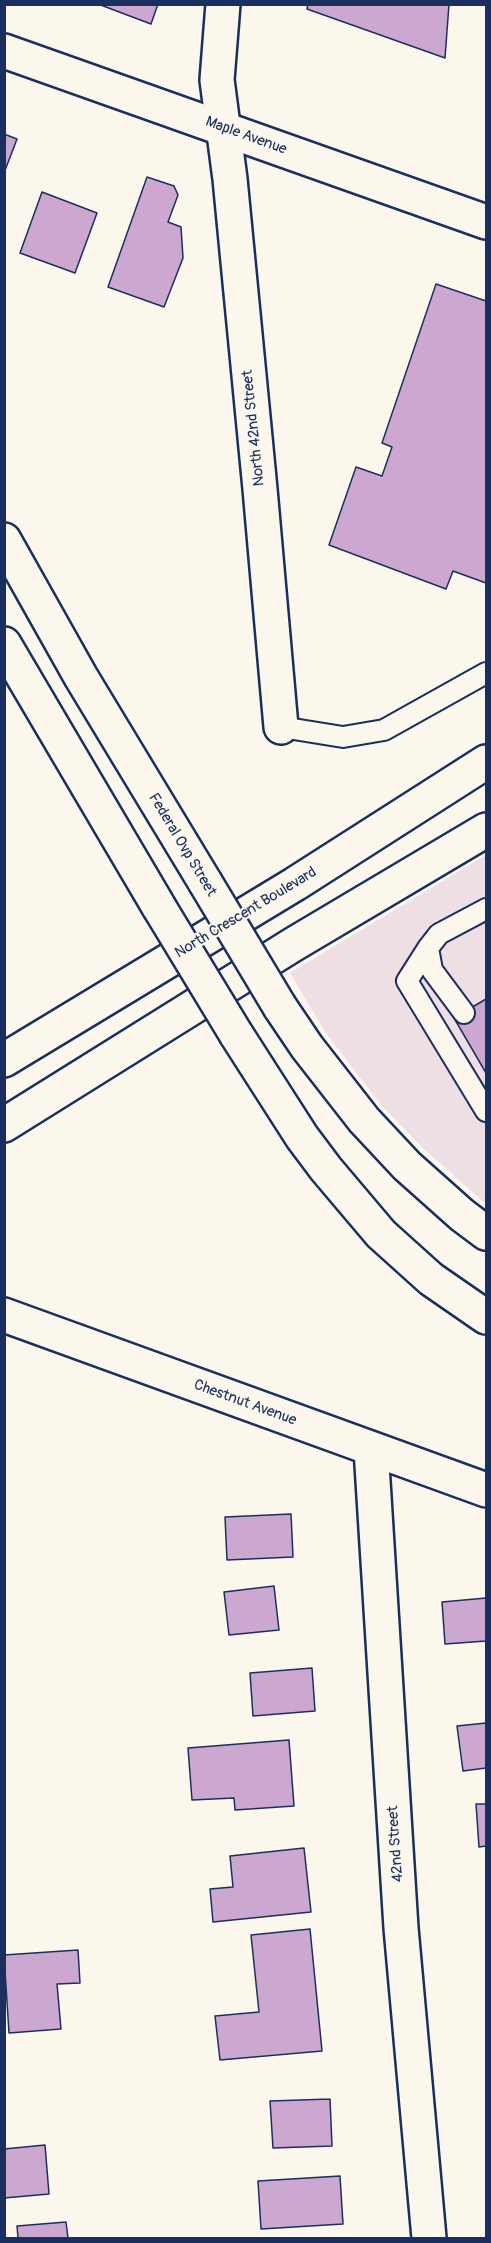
<!DOCTYPE html>
<html>
<head>
<meta charset="utf-8">
<style>
	body { margin:0 }
	#map { position:relative; width:491px; height:2243px; overflow:hidden; background:#fbf7ec; font-family:Pangolin,sans-serif }
	canvas { display:block }
	.frame { position:absolute; inset:0; border:6px solid #1b2f5e; pointer-events:none }
</style>
</head>
<body>
<div id="map">
<canvas width="491" height="2243"></canvas>
<div class="frame"></div>
</div>
<script>
const c = document.querySelector('canvas').getContext('2d');
c.lineJoin = 'round';
function fill(path, color) { c.fillStyle = color; c.fill(path, 'evenodd'); }
const poly = rows => new Path2D(rows.map(r => 'M' + r).join(''));
function strokePath(path, color, width, dash) { c.strokeStyle = color; c.lineWidth = width; c.lineCap = dash ? 'butt' : 'round'; c.setLineDash(dash || []); c.stroke(path); }
function label(font, color, halo, rows, align = 'center') {
  c.font = font + ' Pangolin,sans-serif'; c.lineWidth = 4.5; c.setLineDash([]); c.textBaseline = 'middle'; c.strokeStyle = halo; c.fillStyle = color; for (const [text, x, y, turn = 0] of rows) {
    c.save(); c.translate(x, y); c.rotate((+turn || 0) * Math.PI / 180); c.textAlign = isNaN(turn) ? turn : align; if (halo) c.strokeText(text, 0, 0); c.fillText(text, 0, 0); c.restore();
  }
}
fill(poly([
	[486,855,486,1204,424,1149,381,1105,326,1033,290,973]
]), '#eddfe4');
const building = poly([
	[98,4,158,4,151,24,98,4],
	[308,4,449,4,445,58,307,9,308,4],
	[4,134,17,139,4,173,4,134],
	[147,177,174,186,178,195,168,222,181,227,183,258,164,307,108,287,147,177],
	[42,192,97,213,75,273,20,253,42,192],
	[436,284,486,301,486,583,453,571,446,589,329,545,356,467,382,476,392,447,382,443,436,284],
	[486,999,486,1073,454,1018,486,999],
	[291,1514,293,1557,227,1560,225,1517,291,1514],
	[274,1586,279,1630,229,1635,224,1592,274,1586],
	[486,1598,486,1641,445,1644,442,1602,486,1598],
	[312,1668,315,1711,253,1716,250,1673,312,1668],
	[486,1723,486,1768,463,1771,457,1726,486,1723],
	[289,1740,294,1806,235,1810,234,1798,192,1800,188,1748,289,1740],
	[476,1804,486,1804,486,1846,479,1847,476,1804],
	[304,1848,311,1912,213,1922,210,1889,233,1887,230,1856,304,1848],
	[310,1929,322,2051,220,2060,215,2016,259,2012,251,1935,310,1929],
	[78,1950,80,1983,57,1984,61,2029,9,2033,4,1955,78,1950],
	[330,2099,332,2146,273,2148,270,2101,330,2099],
	[45,2145,49,2194,4,2198,4,2149,45,2145],
	[340,2176,343,2224,261,2229,258,2181,340,2176],
	[66,2222,68,2238,18,2238,17,2226,66,2222]
]);
fill(building, '#cca7d0');
strokePath(building, '#1b2f5e', 1.5);
const lane = poly([
	[281,727,343,737,384,730,486,673],
	[428,948,407,981,486,1111],
	[464,1013,432,970,428,948,439,934,486,909]
]);
const street = poly([
	[223,4,217,80,230,179,260,489,281,727],
	[4,1315,486,1490],
	[371,1449,401,1928,429,2238]
]);
const primary = poly([
	[4,51,486,222],
	[4,540,81,677,205,882],
	[4,644,159,907],
	[280,1007,307,1047,364,1120,407,1166,462,1215,486,1233],
	[236,1034,302,1137,326,1169,381,1234,431,1279,486,1317]
]);
const highway = poly([
	[4,1060,295,884,486,762],
	[4,1125,294,944,486,830]
]);
strokePath(lane, '#1b2f5e', 24);
strokePath(street, '#1b2f5e', 38);
strokePath(primary, '#1b2f5e', 38);
strokePath(highway, '#1b2f5e', 38);
strokePath(lane, '#fbf7ec', 20);
strokePath(street, '#fbf7ec', 33);
strokePath(primary, '#fbf7ec', 33);
strokePath(highway, '#fbf7ec', 33);
const primaryBridge = poly([
	[205,882,280,1007],
	[159,907,236,1034]
]);
strokePath(primaryBridge, '#1b2f5e', 38, []);
strokePath(primaryBridge, '#fbf7ec', 33);
label('15px', '#1b2f5e', '#fbf7ec', [
	["Maple Avenue",246,136,20],
	["North 42nd Street",254,428,-96],
	["Federal Ovp Street",182,845,59],
	["North Crescent Boulevard",246,913,-31],
	["Chestnut Avenue",245,1403,20],
	["42nd Street",396,1844,-94]
]);
</script>
</body>
</html>
